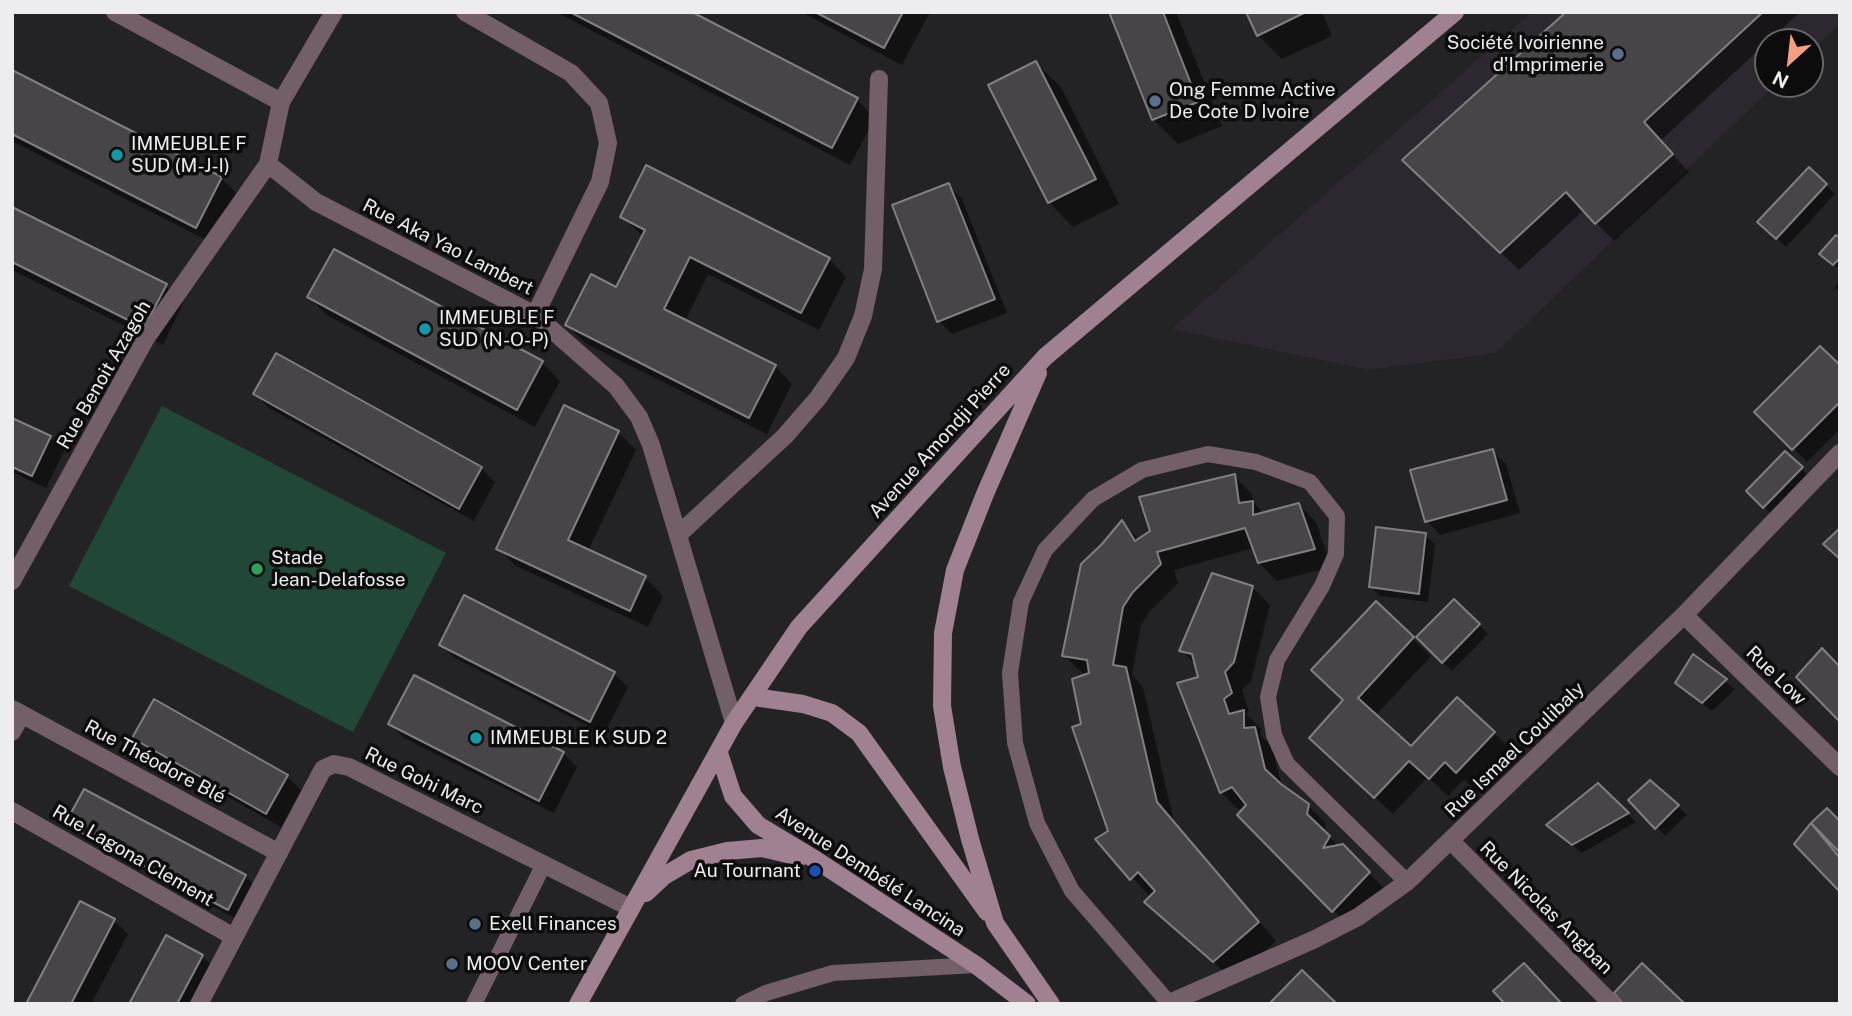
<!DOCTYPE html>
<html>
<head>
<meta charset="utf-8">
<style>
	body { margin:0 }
	#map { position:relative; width:1852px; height:1016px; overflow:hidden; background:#232224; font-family:"Public Sans",sans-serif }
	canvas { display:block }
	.frame { position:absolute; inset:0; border:14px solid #edecee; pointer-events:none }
	.north { position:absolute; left:1754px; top:28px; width:70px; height:70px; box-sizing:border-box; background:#0c0c0d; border:2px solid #666667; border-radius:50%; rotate:207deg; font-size:19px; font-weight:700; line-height:28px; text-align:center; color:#edecee }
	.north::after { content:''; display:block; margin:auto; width:24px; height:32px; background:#f3a082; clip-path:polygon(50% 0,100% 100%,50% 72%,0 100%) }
</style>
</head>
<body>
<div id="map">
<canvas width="1852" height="1016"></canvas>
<div class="frame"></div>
<div class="north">N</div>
</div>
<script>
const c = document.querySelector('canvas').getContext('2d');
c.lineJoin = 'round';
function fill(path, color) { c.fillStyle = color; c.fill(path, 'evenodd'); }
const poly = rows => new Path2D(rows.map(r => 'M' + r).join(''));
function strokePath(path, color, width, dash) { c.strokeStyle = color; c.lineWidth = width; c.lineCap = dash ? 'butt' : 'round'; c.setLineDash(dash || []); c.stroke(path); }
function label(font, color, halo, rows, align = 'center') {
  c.font = font + ' "Public Sans",sans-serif'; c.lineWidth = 7; c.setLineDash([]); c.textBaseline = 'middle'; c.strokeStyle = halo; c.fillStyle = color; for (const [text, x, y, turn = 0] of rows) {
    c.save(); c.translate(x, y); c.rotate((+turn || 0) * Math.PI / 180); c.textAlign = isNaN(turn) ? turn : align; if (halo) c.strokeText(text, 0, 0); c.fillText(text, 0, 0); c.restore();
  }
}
fill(poly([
	[1532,12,1840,12,1840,23,1810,52,1810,42,1768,42,1768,84,1776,84,1496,353,1369,370,1172,329]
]), '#2d282f');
fill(poly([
	[162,406,446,553,353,732,69,586]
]), '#214837');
fill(poly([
	[556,12,689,12,857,100,875,118,850,165],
	[801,12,930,12,902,65],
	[1111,12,1176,12,1222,126,1178,144,1153,119],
	[1248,12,1322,12,1332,36,1282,59,1258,35],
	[1569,12,1800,12,1660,141,1689,172,1614,241,1584,210,1519,270,1422,177],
	[1036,63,1061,87,1119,204,1073,227,1049,202],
	[12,72,221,178,239,196,214,244,12,141],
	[1809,169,1835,194,1786,247,1759,222],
	[948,185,962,199,1007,313,952,334,939,321],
	[12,209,165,286,183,303,163,345,12,270],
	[622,217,829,259,846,277,819,330,708,274,685,321,775,366,792,384,767,434,585,343,567,325,617,289,643,236],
	[1840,240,1840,266,1838,268,1822,254],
	[1840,279,1840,292,1835,288],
	[309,297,542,363,560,381,535,427,327,315],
	[276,355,481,468,495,482,474,521,269,408,255,394],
	[1840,368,1840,429,1807,462,1757,412],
	[12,420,50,438,64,451,46,488,12,472],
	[618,432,636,450,588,551,645,578,663,596,648,627,516,566,498,548],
	[1492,451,1506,464,1520,513,1440,535,1427,521],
	[1786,453,1811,478,1773,516,1749,491],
	[1234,476,1252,494,1254,503,1264,514,1298,504,1316,522,1331,567,1277,581,1259,563,1254,548,1174,570,1178,583,1151,610,1141,625,1132,675,1143,687,1174,822,1276,941,1232,979,1147,902,1151,898,1098,839,1110,831,1083,725,1089,675,1082,673,1064,655,1103,546,1122,523,1140,540],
	[1425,535,1435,544,1428,602,1380,596,1371,587],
	[1252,587,1270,605,1251,681,1242,690,1249,712,1246,714,1261,729,1261,736,1272,747,1282,787,1307,805,1326,823,1324,833,1361,864,1386,891,1351,928,1239,815,1246,807,1239,810,1221,792,1179,684,1200,678,1197,666,1182,651],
	[1454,601,1488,634,1452,671,1418,637],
	[1376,604,1431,656,1375,716,1411,749,1494,733,1512,751,1475,790,1464,779,1448,796,1428,777,1393,814,1329,755],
	[441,644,614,674,628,687,604,734,455,658],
	[1693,657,1735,689,1712,711,1677,683],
	[414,677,563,753,577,767,554,813,404,738,390,724],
	[134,738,287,776,301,790,281,827,148,752],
	[1650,782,1687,815,1665,836,1630,800],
	[1598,786,1636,822,1582,853,1549,826],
	[68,823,245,876,259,890,242,922,81,837],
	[114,921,128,934,91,1004,28,1004],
	[202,956,216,970,198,1004,131,1004]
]), '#0007');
const building = poly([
	[570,12,692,12,858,98,832,148,570,12],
	[815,12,903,12,884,48,815,12],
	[1109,12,1163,12,1198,102,1152,120,1109,12],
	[1246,12,1306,12,1257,36,1246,12],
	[1566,12,1763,12,1644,122,1673,154,1595,224,1566,192,1500,253,1402,160,1566,12],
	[1036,61,1096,179,1048,203,988,85,1036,61],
	[12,70,222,177,196,228,12,134,12,70],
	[646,165,830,258,801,313,690,257,664,309,776,365,749,418,565,325,591,274,616,287,645,230,620,217,646,165],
	[1809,167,1827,184,1776,239,1757,222,1809,167],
	[949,183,995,299,937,322,892,205,949,183],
	[12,207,167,284,144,328,12,262,12,207],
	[1836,235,1840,238,1840,258,1833,265,1819,254,1836,235],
	[334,249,543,361,517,410,307,297,334,249],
	[1820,346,1840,365,1840,402,1792,450,1754,412,1820,346],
	[276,353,482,467,459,509,253,394,276,353],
	[564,405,619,431,568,540,646,576,630,611,496,549,564,405],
	[12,418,51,436,32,476,12,467,12,418],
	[1493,449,1507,500,1425,522,1410,470,1493,449],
	[1785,451,1803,467,1763,508,1746,491,1785,451],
	[1235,474,1239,503,1253,501,1253,515,1299,503,1315,549,1258,563,1245,528,1157,552,1161,564,1133,592,1123,607,1113,665,1126,667,1157,802,1259,922,1213,962,1144,902,1155,891,1138,872,1130,880,1095,839,1108,831,1072,727,1081,724,1072,679,1089,673,1087,660,1062,656,1081,564,1102,544,1122,520,1135,541,1150,531,1139,497,1235,474],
	[1376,527,1426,533,1419,594,1369,587,1376,527],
	[1840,528,1840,559,1823,544,1840,528],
	[1212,573,1253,586,1234,662,1225,672,1232,693,1224,699,1229,714,1244,710,1244,728,1255,727,1265,769,1281,784,1309,804,1307,814,1330,836,1323,848,1343,844,1370,872,1332,912,1237,815,1246,805,1232,787,1220,793,1177,683,1198,677,1192,654,1179,651,1212,573],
	[464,595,615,672,590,722,439,645,464,595],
	[1454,599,1480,624,1442,663,1416,637,1454,599],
	[1376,601,1414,637,1358,698,1411,746,1457,697,1495,732,1456,773,1445,762,1429,779,1409,761,1374,798,1309,738,1343,700,1311,670,1376,601],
	[1822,648,1840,667,1840,722,1796,677,1822,648],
	[1693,654,1727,679,1702,703,1675,683,1693,654],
	[414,675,564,752,539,801,388,724,414,675],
	[154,699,288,775,266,814,132,738,154,699],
	[1650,780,1679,805,1655,829,1628,800,1650,780],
	[1598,783,1629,813,1572,845,1546,825,1598,783],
	[84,789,246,875,228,910,65,824,84,789],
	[1827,808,1840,821,1840,853,1811,823,1827,808],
	[1811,823,1840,858,1840,892,1794,844,1811,823],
	[80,901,115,919,71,1004,26,1004,80,901],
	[166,935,203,955,177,1004,129,1004,166,935],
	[1524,963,1562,1004,1505,1004,1493,991,1524,963],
	[1642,963,1685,1004,1623,1004,1614,993,1642,963],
	[1302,970,1337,1004,1269,1004,1302,970]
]);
fill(building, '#474547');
strokePath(building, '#817f82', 2);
strokePath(poly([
	[1169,1003,1072,891,1037,823,1015,743,1010,673,1021,602,1045,550,1093,499,1142,470,1208,454,1256,462,1310,482,1337,516,1336,554,1322,586,1277,660,1268,697,1274,735,1287,764,1407,882],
	[474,1004,544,864],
	[743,1004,766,993,833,973,976,965]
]), '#725f69', 16);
strokePath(poly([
	[115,12,281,102,268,164,316,202,535,315,616,386,639,417,651,445,734,723],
	[465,12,571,73,599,103,608,143,600,182,535,315],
	[281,102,334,12],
	[678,535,785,436,818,398,846,358,863,316,873,269,879,79],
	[12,581,146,338,268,164],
	[1684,615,1840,767],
	[12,709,279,853],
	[12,732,22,714],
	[12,811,234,937],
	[1451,841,1612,1004],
	[199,1004,323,769,334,764,349,767,631,908],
	[1167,1004,1313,940,1358,917,1407,882,1684,615,1840,453]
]), '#725f69', 18);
strokePath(poly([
	[1038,373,985,494,955,570,943,633,942,706,952,767,970,839,995,923,1051,1004],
	[754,697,803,704,832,713,859,733,987,912],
	[719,753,733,796,758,825,816,860,976,965,1027,1004],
	[646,893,664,876,691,860,727,851,762,848,800,857],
	[578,1004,734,723,799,627,1045,357,1455,12]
]), '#9f8192', 18);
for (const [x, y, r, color] of [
	[1618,54,7,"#5c6f8a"],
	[1155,101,7,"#5c6f8a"],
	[117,155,7,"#0f9aa8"],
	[425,329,7,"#0f9aa8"],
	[257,569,7,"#2e9e5b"],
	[476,738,7,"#0f9aa8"],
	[815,871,7,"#1a4fb4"],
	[475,924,7,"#5c6f8a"],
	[452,964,7,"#5c6f8a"]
]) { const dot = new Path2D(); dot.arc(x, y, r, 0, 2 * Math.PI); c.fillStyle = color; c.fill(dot); strokePath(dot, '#0c0c0d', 2.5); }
label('19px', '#edecee', '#0c0c0d', [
	["Société Ivoirienne",1604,43,"right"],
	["d'Imprimerie",1604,65,"right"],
	["Ong Femme Active",1169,90],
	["De Cote D Ivoire",1169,112],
	["IMMEUBLE F",131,144],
	["SUD (M-J-I)",131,166],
	["IMMEUBLE F",439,318],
	["SUD (N-O-P)",439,340],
	["Stade",271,558],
	["Jean-Delafosse",271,580],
	["IMMEUBLE K SUD 2",490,738],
	["Au Tournant",801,871,"right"],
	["Exell Finances",489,924],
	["MOOV Center",466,964]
], 'left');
label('19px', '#edecee', '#0c0c0d', [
	["Rue Aka Yao Lambert",448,247,27],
	["Rue Benoit Azagoh",104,375,-60],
	["Avenue Amondji Pierre",940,441,-48],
	["Rue Low",1776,676,44],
	["Rue Ismael Coulibaly",1515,750,-44],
	["Rue Théodore Blé",155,762,28],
	["Rue Gohi Marc",424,781,26],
	["Rue Lagona Clement",133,856,30],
	["Avenue Dembélé Lancina",870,872,33],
	["Rue Nicolas Angban",1546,908,45]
]);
</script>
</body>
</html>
